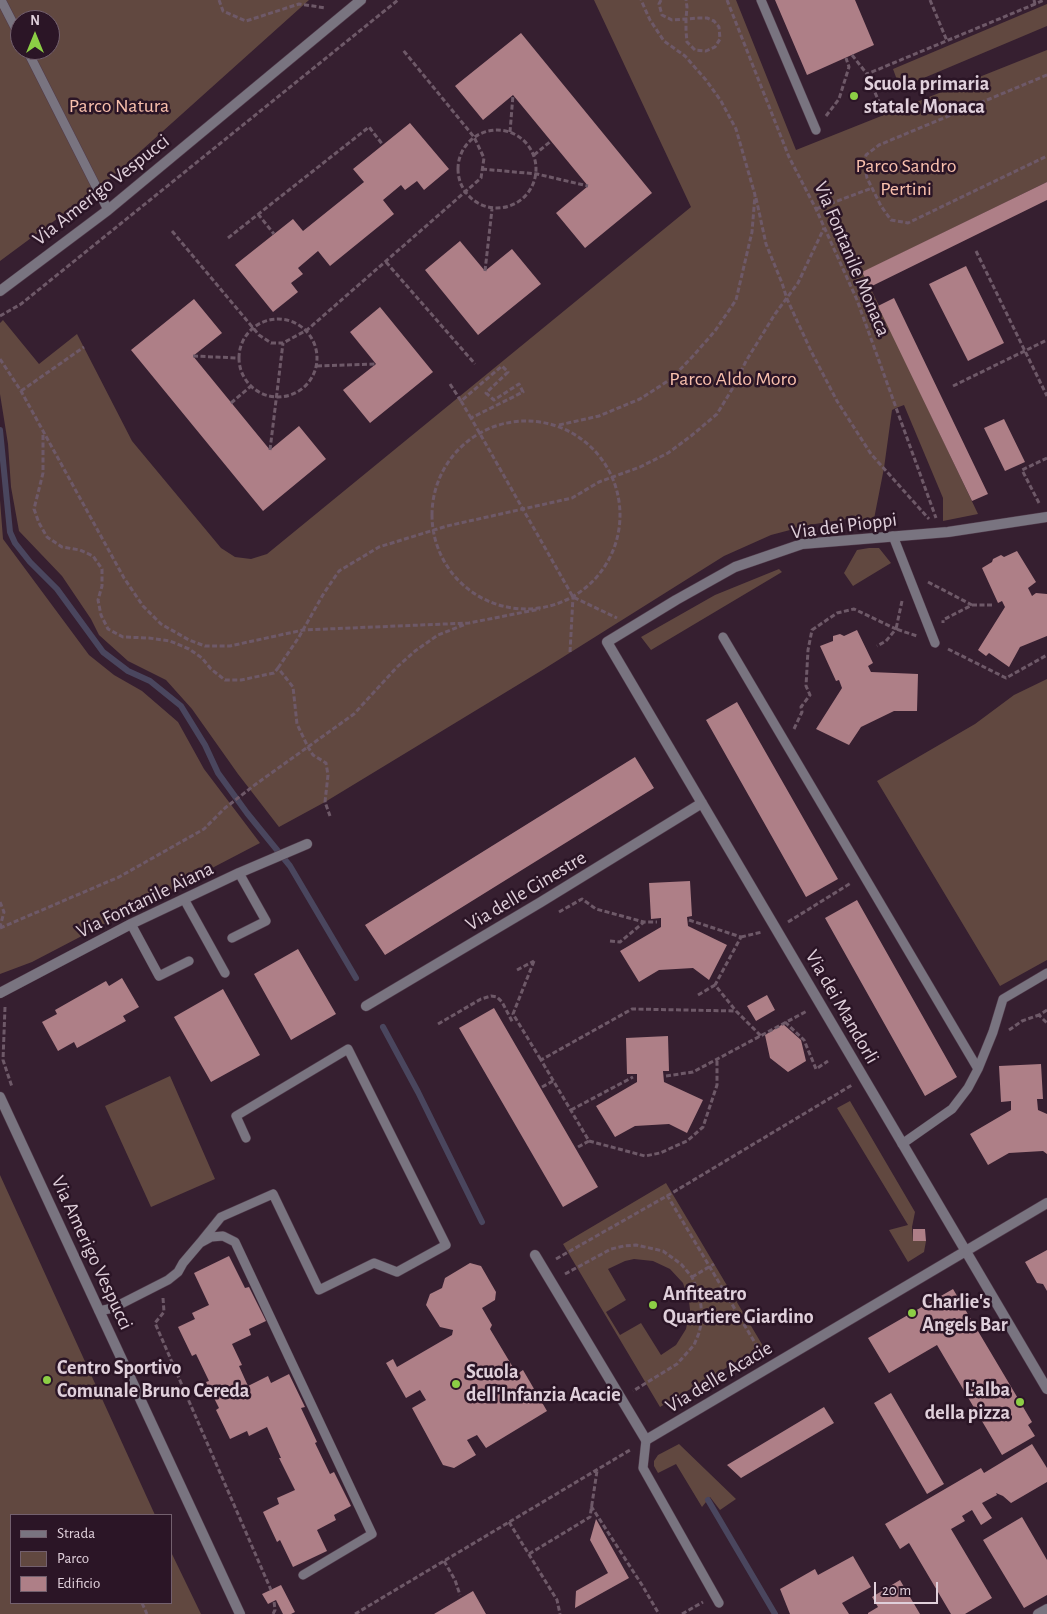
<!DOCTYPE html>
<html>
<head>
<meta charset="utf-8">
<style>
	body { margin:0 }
	#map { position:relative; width:1047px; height:1614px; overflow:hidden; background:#361f30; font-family:"Alegreya Sans",sans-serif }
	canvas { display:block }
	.legend { position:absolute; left:10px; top:1514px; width:162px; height:90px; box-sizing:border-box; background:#2b1526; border:1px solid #73606e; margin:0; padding:6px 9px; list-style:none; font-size:15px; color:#e0d0db }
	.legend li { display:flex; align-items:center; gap:10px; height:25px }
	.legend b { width:25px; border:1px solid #73606e }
	.north { position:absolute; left:10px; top:10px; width:50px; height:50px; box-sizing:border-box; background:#2b1526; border:1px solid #73606e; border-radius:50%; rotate:0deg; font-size:14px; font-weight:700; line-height:20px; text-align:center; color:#e0d0db }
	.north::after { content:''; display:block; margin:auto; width:18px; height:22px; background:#8cce45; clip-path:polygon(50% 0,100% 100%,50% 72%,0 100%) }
	.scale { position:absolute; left:874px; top:1582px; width:64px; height:22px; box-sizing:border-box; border:2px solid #e0d0db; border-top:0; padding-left:6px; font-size:15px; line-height:18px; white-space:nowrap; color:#e0d0db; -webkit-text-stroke:4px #2b1526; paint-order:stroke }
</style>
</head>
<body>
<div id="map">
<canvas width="1047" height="1614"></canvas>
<ul class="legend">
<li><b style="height:6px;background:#797480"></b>Strada</li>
<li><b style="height:14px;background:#614840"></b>Parco</li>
<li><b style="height:14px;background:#ae7f87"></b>Edificio</li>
</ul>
<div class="north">N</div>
<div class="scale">20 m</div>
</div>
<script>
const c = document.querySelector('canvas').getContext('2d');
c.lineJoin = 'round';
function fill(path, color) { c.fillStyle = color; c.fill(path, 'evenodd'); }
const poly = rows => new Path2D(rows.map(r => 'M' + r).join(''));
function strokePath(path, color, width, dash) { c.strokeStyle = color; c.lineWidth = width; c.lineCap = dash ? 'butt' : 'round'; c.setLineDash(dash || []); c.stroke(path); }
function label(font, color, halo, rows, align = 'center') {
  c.font = font + ' "Alegreya Sans",sans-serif'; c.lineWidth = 5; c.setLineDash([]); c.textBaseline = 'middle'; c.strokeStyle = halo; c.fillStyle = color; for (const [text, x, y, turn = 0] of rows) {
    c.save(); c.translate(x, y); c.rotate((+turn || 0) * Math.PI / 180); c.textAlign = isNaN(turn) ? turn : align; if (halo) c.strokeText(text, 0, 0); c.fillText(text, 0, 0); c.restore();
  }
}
fill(poly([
	[0,0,309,0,104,184,0,261],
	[20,20,50,20,50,50,20,50],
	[594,0,736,0,796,150,1047,50,1047,182,863,272,978,514,943,521,943,498,904,405,896,408,892,410,884,468,873,524,846,519,809,525,771,535,724,556,544,669,325,802,279,827,238,774,192,709,166,680,128,661,99,635,91,619,62,576,19,531,11,487,8,444,0,394,0,323,3,320,39,364,77,334,132,441,221,548,235,557,251,559,267,554,691,207],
	[1047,4,1047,26,900,88,893,69],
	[0,500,3,539,89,655,114,675,142,691,178,722,204,769,260,843,32,962,0,974],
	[869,548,879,548,891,563,853,586,844,573,857,550],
	[779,569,782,572,651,650,641,637,715,595],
	[1047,679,1047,960,1000,986,877,781,975,724,1014,695],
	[170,1076,215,1179,151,1207,105,1106],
	[850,1101,915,1212,912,1227,913,1241,926,1241,924,1252,908,1262,889,1230,908,1225,837,1108],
	[0,1175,155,1515,11,1515,11,1603,171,1603,171,1552,201,1614,0,1614],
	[666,1183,763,1346,660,1407,563,1244],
	[634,1259,653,1261,670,1269,683,1283,689,1301,690,1310,686,1329,676,1345,661,1355,641,1323,620,1335,606,1312,626,1300,608,1269,625,1261],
	[679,1444,736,1499,720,1510,710,1497,702,1507,676,1464,658,1473,654,1466,654,1461,658,1455]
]), '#614840');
strokePath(poly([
	[0,430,10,532,15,543,30,562,57,589,103,652,128,671,150,681,181,706,205,745,218,773,247,813,290,866,356,978],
	[383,1027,418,1092,482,1222],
	[708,1500,775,1614]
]), '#4a465e', 6);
fill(poly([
	[775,0,855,0,874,45,807,75],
	[521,33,652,193,585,248,556,213,588,186,513,95,483,120,455,86],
	[410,123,449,169,424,190,417,181,405,190,401,185,383,200,394,214,330,266,318,251,298,268,303,274,291,283,298,292,273,312,235,265,293,219,303,231,364,182,353,169],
	[1047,182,1047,200,870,287,862,272],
	[460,241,485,271,512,249,541,284,478,335,425,270],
	[966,266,1004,343,968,361,929,284],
	[894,298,988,494,972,501,878,306],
	[194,299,222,333,193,356,270,450,299,426,326,459,263,511,131,350],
	[380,307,433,372,370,423,343,390,376,364,350,332],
	[1004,419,1025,462,1005,471,984,428],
	[1017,551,1036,582,1028,588,1032,596,1036,593,1047,594,1047,636,1020,647,1009,667,989,653,986,656,978,650,1005,607,1002,601,998,603,982,568,992,562,993,559,1001,555,1004,557],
	[857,630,873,663,868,666,871,672,918,674,917,711,894,711,861,727,849,745,816,729,842,688,839,680,836,681,820,646,833,641,833,636,840,634,844,636],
	[737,702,838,879,806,897,706,720],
	[635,757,654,788,385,955,365,925],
	[690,881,692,916,687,917,688,926,727,945,709,980,693,968,659,970,639,982,620,951,661,927,661,918,651,919,649,883],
	[857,900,957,1077,925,1096,825,918],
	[298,949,336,1014,291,1040,254,974],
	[122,978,139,1007,123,1016,126,1021,77,1048,74,1042,58,1051,42,1022,57,1014,55,1010,106,981,109,986],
	[223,989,260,1055,211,1082,174,1017],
	[767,995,775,1010,756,1021,747,1006],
	[494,1008,598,1187,563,1207,459,1028],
	[783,1024,801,1040,806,1061,788,1072,770,1058,765,1035],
	[668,1036,669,1071,663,1071,664,1082,703,1100,687,1133,669,1124,635,1126,615,1137,596,1106,637,1082,637,1074,627,1074,626,1038],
	[1041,1064,1043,1099,1037,1099,1038,1110,1047,1114,1047,1154,1043,1151,1009,1153,988,1165,970,1134,1011,1110,1011,1101,1001,1102,999,1066],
	[913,1229,925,1229,926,1241,913,1241],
	[1047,1250,1047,1291,1043,1284,1037,1283,1025,1262],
	[229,1256,245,1288,249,1287,266,1321,249,1329,251,1335,232,1344,242,1365,239,1366,248,1386,268,1376,271,1383,289,1374,305,1407,301,1408,317,1442,315,1443,330,1474,334,1472,351,1506,334,1515,336,1520,317,1530,327,1551,293,1567,280,1540,277,1542,263,1512,279,1504,277,1498,295,1490,279,1458,281,1458,267,1427,249,1436,247,1431,230,1439,216,1410,219,1408,206,1382,209,1381,196,1354,192,1356,178,1327,195,1319,192,1313,209,1305,194,1273],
	[470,1263,481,1266,496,1292,495,1300,482,1308,492,1325,490,1329,517,1374,523,1370,547,1411,486,1448,477,1435,467,1440,476,1455,454,1468,443,1465,412,1408,426,1400,420,1390,406,1398,386,1363,393,1359,397,1367,452,1335,453,1330,440,1327,426,1305,430,1294,442,1288,445,1278],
	[953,1289,1032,1422,1028,1425,1035,1436,1002,1455,937,1345,889,1373,868,1338],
	[891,1393,944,1484,927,1494,874,1403],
	[824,1407,834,1423,741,1478,727,1465],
	[1032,1444,1047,1468,1047,1482,1011,1503,1003,1496,996,1493,997,1495,982,1503,992,1518,981,1525,972,1510,962,1516,965,1521,951,1529,992,1598,965,1614,951,1614,909,1543,900,1549,885,1524,981,1468,984,1473],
	[1022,1517,1047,1560,1047,1595,1024,1608,983,1540],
	[596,1519,629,1578,575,1608,576,1591,608,1573,590,1540],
	[853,1556,871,1587,842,1603,849,1614,790,1614,780,1589,815,1569,818,1575],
	[900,1580,920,1614,868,1614,868,1613,878,1607,872,1597],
	[281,1585,295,1612,291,1614,283,1614,276,1600,268,1604,262,1594],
	[473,1591,486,1614,434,1614]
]), '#ae7f87');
const lane = poly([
	[1,0,20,37],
	[761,0,816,130],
	[27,50,108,210],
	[893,536,935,643],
	[723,637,978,1069],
	[184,899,225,973],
	[131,924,159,976,189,961],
	[232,938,266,921,239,873],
	[902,1144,952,1109,968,1088,978,1069,993,1032,1003,999,1047,973],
	[200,1243,221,1217,273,1194,319,1290,374,1263,397,1272,446,1245,348,1049,236,1116,246,1138],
	[99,1311,113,1308,168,1280,178,1272,183,1263,200,1243,211,1237,223,1236,235,1242,372,1534,303,1575],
	[646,1440,643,1468,719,1603]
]);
const street = poly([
	[0,291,108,210,361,0],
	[1047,517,948,532,802,544,735,567,676,600,607,642,1047,1389],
	[0,993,131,924,239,873,307,844],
	[366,1006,541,902,702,803],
	[0,1097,240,1614],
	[535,1255,646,1440,1047,1203],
	[1038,1614,1047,1609]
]);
strokePath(lane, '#513b4b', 10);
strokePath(street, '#513b4b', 11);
strokePath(poly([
	[219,0,223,11,246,21,299,4,326,8],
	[661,0,659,4,662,15,672,20,686,19,699,18,707,18,714,21,719,27,720,39,715,47,706,51,695,50,687,42,686,31,686,19,687,7,686,0],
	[727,0,789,157,816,209,857,300,936,518],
	[930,0,947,41],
	[1034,0,1035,4,1044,0],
	[852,55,867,74],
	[1047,75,879,145,866,155,864,164,867,178,881,206,891,220,908,223,1047,156],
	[880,104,867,74,1035,4],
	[826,116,839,99,849,67,846,58],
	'458 169a39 39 0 1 1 78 0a39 39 0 1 1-78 0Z',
	[510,132,513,95],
	[534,155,551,141],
	[482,169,537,174,588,186],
	[756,198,766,244,782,283,787,299,811,351,837,401,871,454,929,519],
	[816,209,872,188],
	[258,214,274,234],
	[172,231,259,335,271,343,283,343,307,330,481,178,484,158,474,137,403,50],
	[228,238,369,127,383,145],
	[976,251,1047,396],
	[386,262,475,364],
	[485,271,492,209],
	[0,316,21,304,398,0],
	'239 358a39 39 0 1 1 78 0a39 39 0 1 1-78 0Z',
	[193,356,238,358],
	[0,359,21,391,124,578,143,606,161,624,189,640,205,646,230,646,303,630,469,623,540,609],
	[317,366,376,364],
	[450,384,461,401,502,366,508,372,486,393,494,400,519,384,523,392,471,418,573,597,617,618],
	[953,386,1047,340],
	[21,391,84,347],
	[461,401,471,418],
	[231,403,251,386],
	'432 515a94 94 0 1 1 188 0a94 94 0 1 1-188 0Z',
	[559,425,599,416,640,399,671,379,693,356,715,331,736,300,752,232,755,195,736,129,721,101,706,80,685,56,664,41,650,20,641,0],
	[43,435,43,473,34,509,39,523,47,537,62,547,80,550,93,556,102,569,102,586,98,600,101,615,108,629,123,637,149,638,170,641,189,649,202,658,211,669,225,680,241,680,274,673,278,668,293,687,297,724,308,747,313,755,326,763,328,775,325,802,330,816],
	[270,450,283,343],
	[1039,503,1022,470,1047,458],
	[928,582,972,605,943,620,943,623],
	[902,601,896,629,917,636],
	[972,605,993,605],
	[948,649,1006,678,1047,655],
	[570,652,573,597],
	[278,668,299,637,324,593,339,571,379,547,447,526,572,498,599,482,640,467,668,453,691,436,717,414,734,386,746,361,775,314,798,283,824,228],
	[794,729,802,712,801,707,810,695,806,686,808,650,812,630,837,613,854,609,896,629,886,641,877,646],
	[0,902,4,912,0,927],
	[559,912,582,899,596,909,644,922,657,922],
	[689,920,741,937,715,985,736,1011,761,1036],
	[788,922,851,883],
	[0,928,119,877,204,829,225,808,256,784,354,714,397,667,415,651,438,635,466,624],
	[741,937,762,932],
	[610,941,620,942,644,922],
	[534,961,513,1014,541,1060],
	[517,970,534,961],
	[698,995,715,985],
	[5,1007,3,1060,12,1087],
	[1047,1010,1039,1015,1047,1023],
	[785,1022,804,1040,816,1069,828,1061],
	[438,1024,481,999,491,996,497,997,502,1002,513,1023],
	[1009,1030,1022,1021,1039,1015],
	[666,1076,693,1072,807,1011],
	[542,1087,553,1081],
	[571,1110,633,1077],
	[589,1141,645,1156,660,1153,687,1141,703,1127,717,1085,717,1060],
	[578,1147,589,1141,541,1060,632,1009,736,1011],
	[667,1195,761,1353],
	[556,1259,672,1193,852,1085],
	[565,1274,611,1249,624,1246,636,1245,663,1251,681,1264,692,1277,699,1294,701,1306,702,1320,699,1333,694,1345,677,1364,633,1391],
	[692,1277,714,1264],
	[163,1298,164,1312,155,1323,271,1590],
	[591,1506,642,1585,659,1614],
	[509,1522,557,1600,560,1614],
	[529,1554,590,1517,597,1471],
	[444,1561,455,1580,460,1595],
	[142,1603,147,1614],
	[273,1614,275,1610,274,1601],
	[355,1614,630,1450],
	[682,1614,703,1602]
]), '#6e5968', 3, [5, 2.5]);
strokePath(lane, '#797480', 9);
strokePath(street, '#797480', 10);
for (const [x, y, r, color] of [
	[854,96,5,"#8cce45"],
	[653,1305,5,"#8cce45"],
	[912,1313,5,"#8cce45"],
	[47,1380,5,"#8cce45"],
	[456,1384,5,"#8cce45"],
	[1020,1402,5,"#8cce45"]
]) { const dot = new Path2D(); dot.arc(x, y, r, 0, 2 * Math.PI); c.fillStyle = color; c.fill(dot); strokePath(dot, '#2b1526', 2); }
label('bold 20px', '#e0d0db', '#2b1526', [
	["Scuola primaria",864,84],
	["statale Monaca",864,107],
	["Anfiteatro",663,1294],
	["Quartiere Giardino",663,1317],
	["Charlie's",922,1302],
	["Angels Bar",922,1325],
	["Centro Sportivo",57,1368],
	["Comunale Bruno Cereda",57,1391],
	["Scuola",466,1372],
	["dell'Infanzia Acacie",466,1395],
	["L'alba",1010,1390,"right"],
	["della pizza",1010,1413,"right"]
], 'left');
label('20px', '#f9c0ad', '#2b1526', [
	["Parco Natura",119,106],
	["Parco Sandro",906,166],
	["Pertini",906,189],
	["Parco Aldo Moro",733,379]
]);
label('20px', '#e0d0db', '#2b1526', [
	["Via Amerigo Vespucci",101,190,-38],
	["Via Fontanile Monaca",852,259,67],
	["Via dei Pioppi",844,526,-7],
	["Via delle Ginestre",526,891,-31],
	["Via Fontanile Aiana",145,900,-26],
	["Via dei Mandorli",842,1007,60],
	["Via Amerigo Vespucci",92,1253,65],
	["Via delle Acacie",719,1377,-31]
]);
</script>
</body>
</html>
